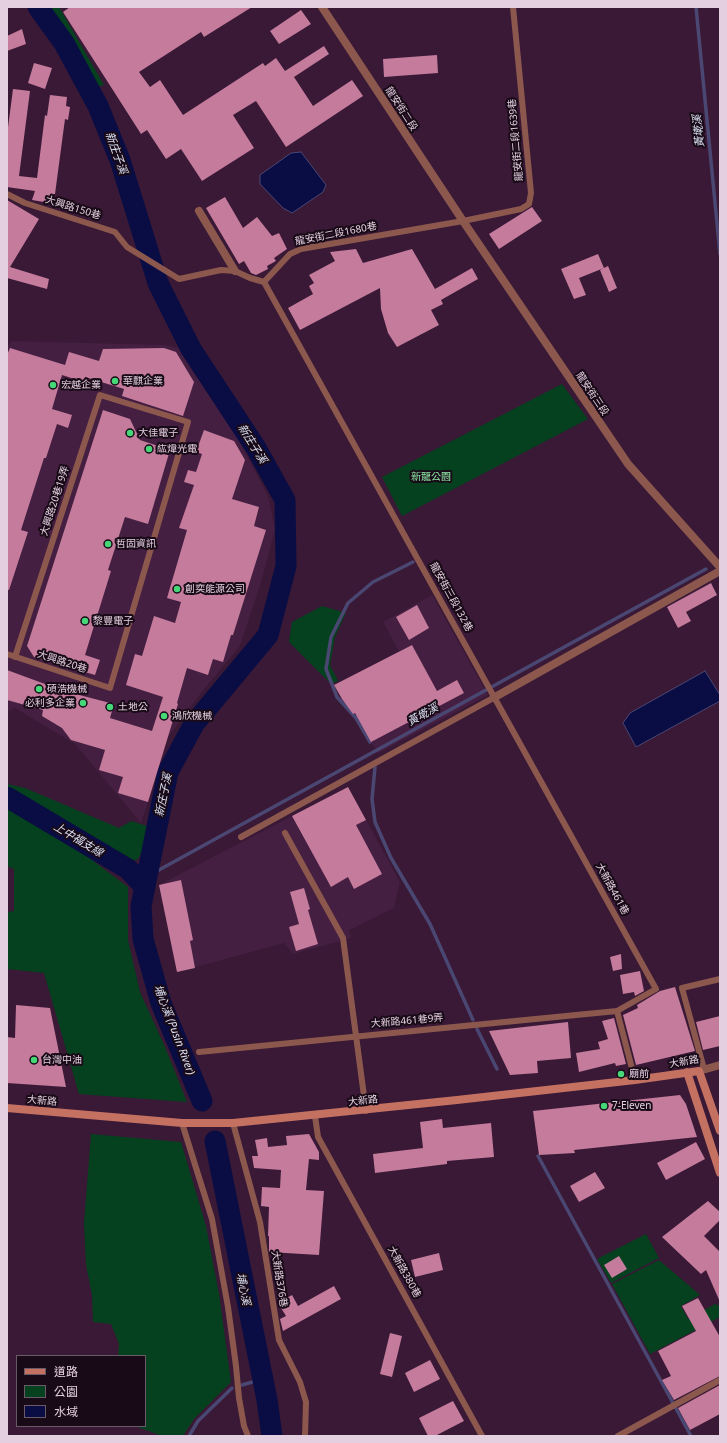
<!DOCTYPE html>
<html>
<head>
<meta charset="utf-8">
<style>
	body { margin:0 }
	#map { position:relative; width:727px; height:1443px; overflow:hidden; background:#391936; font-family:"Noto Sans","Noto Sans TC",sans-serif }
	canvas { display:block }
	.frame { position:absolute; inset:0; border:8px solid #e4cfe0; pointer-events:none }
	.legend { position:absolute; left:16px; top:1355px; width:130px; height:72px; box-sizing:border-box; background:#180a17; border:1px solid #6a5967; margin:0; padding:5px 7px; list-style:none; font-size:12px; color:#e4cfe0 }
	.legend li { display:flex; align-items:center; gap:8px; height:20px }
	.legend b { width:20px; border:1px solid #6a5967 }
</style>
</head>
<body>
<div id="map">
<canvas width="727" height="1443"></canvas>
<div class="frame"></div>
<ul class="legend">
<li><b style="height:5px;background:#c47162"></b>道路</li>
<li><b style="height:11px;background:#05411e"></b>公園</li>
<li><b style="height:11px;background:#0a0d44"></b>水域</li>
</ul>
</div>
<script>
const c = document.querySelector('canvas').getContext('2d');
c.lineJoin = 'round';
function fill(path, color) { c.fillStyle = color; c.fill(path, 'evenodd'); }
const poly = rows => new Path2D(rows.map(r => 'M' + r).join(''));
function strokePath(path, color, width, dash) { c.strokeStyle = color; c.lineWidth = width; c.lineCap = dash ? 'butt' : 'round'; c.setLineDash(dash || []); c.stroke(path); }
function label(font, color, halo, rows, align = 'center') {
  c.font = font + ' "Noto Sans","Noto Sans TC",sans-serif'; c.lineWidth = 4; c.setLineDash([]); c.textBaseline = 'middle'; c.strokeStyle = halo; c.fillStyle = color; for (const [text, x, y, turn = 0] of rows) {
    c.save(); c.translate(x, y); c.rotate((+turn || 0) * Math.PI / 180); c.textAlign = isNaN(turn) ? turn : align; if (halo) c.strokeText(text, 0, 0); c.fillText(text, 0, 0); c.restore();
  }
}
fill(poly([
	[11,341,166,345,178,348,235,433,268,496,275,529,262,579,240,646,201,693,168,737,141,823,75,744,15,708,7,712,7,348],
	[432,595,488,695,378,753,371,742,464,693,437,691,412,645,399,651,383,622],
	[348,787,400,882,394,908,349,930,351,938,293,954,284,943,177,972,159,885]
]), '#451f41');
fill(poly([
	[47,7,59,7,104,85,97,87],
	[562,384,588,419,402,516,382,477],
	[322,606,346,613,335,637,330,665,338,681,331,684,289,642,292,622],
	[7,784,25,788,119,828,131,821,147,826,146,844,138,859,127,863,79,832,7,794],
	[7,809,20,814,80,851,128,887,128,940,140,992,165,1047,187,1102,79,1094,44,973,7,969,7,912,14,911,14,869,7,866],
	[91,1134,181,1142,206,1226,219,1294,231,1382,194,1419,183,1436,162,1436,135,1426,145,1426,145,1356,118,1356,119,1344,111,1324,93,1322,92,1295,86,1265,84,1223],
	[646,1234,659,1258,611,1283,597,1259],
	[659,1260,700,1295,681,1306,688,1319,715,1304,720,1306,720,1317,650,1354,612,1284]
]), '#05411e');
const water = poly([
	[301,152,326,185,323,192,292,213,283,208,260,184,260,175,291,153,301,152],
	[705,671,720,695,720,701,636,747,623,723,630,713,705,671]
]);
fill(water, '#0a0d44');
strokePath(water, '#4b4773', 1);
strokePath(poly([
	[696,7,720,254],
	[370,742,356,718,337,697,326,669,331,637,348,603,373,582,413,562],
	[375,767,372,799,375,822,391,858,430,924,473,1020],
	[148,876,706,569],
	[477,1029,497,1069],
	[538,1156,691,1436],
	[242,1385,263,1379],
	[189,1436,198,1421,232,1388]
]), '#4b4773', 3.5);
strokePath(poly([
	[38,7,64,43,98,106,120,160,158,283,191,349,256,448,285,500,286,566,268,635,194,724,168,772,141,906,143,939,161,1003,202,1101],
	[7,797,128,869,145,887],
	[215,1141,267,1400,272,1436]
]), '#0a0d44', 21);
fill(poly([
	[70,7,252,7,204,37,201,32,139,72,150,87,160,80,183,115,263,63,265,66,276,58,285,71,324,46,329,54,294,77,313,106,352,80,363,96,286,147,256,101,233,115,254,148,202,181,181,149,166,159,147,130,141,134,63,12],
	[301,10,311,24,279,44,270,31],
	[22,29,26,44,7,51,7,36],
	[437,55,438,73,384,77,383,59],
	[34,63,52,68,45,89,28,83],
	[13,89,30,91,19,176,37,178,45,115,47,116,50,95,67,97,66,106,70,107,68,120,65,119,55,194,51,194,50,203,32,200,35,191,7,187,7,135],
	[225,197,243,228,257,217,272,236,279,233,287,249,274,258,276,261,267,266,268,269,256,275,251,273,244,261,239,264,206,208],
	[7,200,39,219,10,267,49,279,47,289,7,278],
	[532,207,542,221,499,249,489,234],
	[356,249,363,263,412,249,435,289,472,268,478,279,441,300,443,304,431,310,439,325,397,347,388,333,381,309,380,288,300,330,288,308,313,294,309,286,314,283,309,275,335,261,330,252],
	[598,254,604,268,579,278,586,295,574,299,561,269],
	[608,266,617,288,609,292,600,270],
	[10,348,65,365,69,352,99,361,103,349,164,348,176,352,194,382,183,416,122,396,124,389,85,377,84,382,62,375,52,409,72,415,68,428,57,424,46,458,44,458,21,530,28,532,9,590,7,590,7,355],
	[103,410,130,419,140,440,170,450,148,524,125,517,108,570,111,571,85,655,100,660,95,675,34,657,27,646],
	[204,430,234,441,245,460,232,499,259,507,254,526,266,530,233,635,231,635,223,662,213,659,208,675,187,668,177,703,178,704,148,802,118,793,123,777,99,770,105,750,71,740,62,728,42,716,43,710,7,700,7,670,64,691,114,704,110,718,152,731,163,697,126,685,135,654,142,656,154,616,175,623,181,602,167,598,187,530,179,528,194,485,184,482,188,470,196,472,202,454,196,452],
	[711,583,717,595,686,612,691,621,678,628,667,607],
	[417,605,429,628,409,640,396,617],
	[412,645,437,691,457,680,464,693,371,742,355,713,353,714,342,699,334,685],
	[348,787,366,820,356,825,382,874,354,889,348,877,331,887,292,816],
	[181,880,193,940,190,941,195,968,177,972,159,885],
	[304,888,310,909,308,910,318,944,296,951,289,927,299,924,290,892],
	[621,954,622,969,613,971,610,957],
	[640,971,644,991,635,996,634,992,623,994,620,975],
	[675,987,695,1051,636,1065,623,1015,638,1008,637,1005,660,991],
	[16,1005,50,1008,66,1087,7,1083,7,1037,15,1038],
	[720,1016,720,1046,703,1050,696,1022],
	[614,1018,626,1064,616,1066,615,1063,579,1072,576,1053,600,1049,598,1042,608,1039,602,1021],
	[568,1022,571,1058,537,1061,538,1073,510,1075,489,1031],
	[680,1095,686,1104,697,1137,593,1148,574,1150,575,1153,539,1155,533,1111],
	[442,1119,443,1128,491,1123,494,1157,447,1161,447,1164,375,1173,373,1154,423,1148,420,1122],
	[309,1134,319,1152,319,1160,309,1159,306,1190,324,1191,319,1255,269,1252,269,1236,268,1236,269,1207,261,1206,262,1187,280,1188,281,1170,254,1168,252,1156,258,1156,255,1140,267,1138,268,1147,287,1145,286,1136],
	[696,1142,705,1159,666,1180,657,1163],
	[595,1172,605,1188,579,1202,570,1186],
	[708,1201,720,1212,720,1220,704,1236,720,1252,720,1302,706,1270,701,1274,662,1237],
	[439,1253,443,1270,415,1277,411,1260],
	[619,1256,627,1269,612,1278,604,1265],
	[334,1286,341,1299,283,1331,280,1319,286,1316,278,1303,292,1295,298,1306],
	[698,1298,720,1337,720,1376,674,1400,662,1380,671,1376,658,1351,696,1331,682,1306],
	[390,1333,402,1336,392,1377,380,1374],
	[430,1360,440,1379,414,1392,405,1373],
	[720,1385,720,1414,690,1430,678,1408],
	[453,1401,464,1421,435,1436,428,1436,419,1418]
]), '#c47b9c');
strokePath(poly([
	[7,194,25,203,115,232,127,247,179,279,221,270,235,271,250,278,264,282,290,254,301,249,463,221,521,209,529,204,531,193,513,7],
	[7,654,110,688,188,422,100,395,15,657],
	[285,833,343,938,366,1111],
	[241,837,495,697],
	[617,1011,635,1080],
	[199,1052,617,1011,656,989,264,282],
	[704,1069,682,988,720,979],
	[315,1116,318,1137,482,1436],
	[182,1123,212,1219,228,1307,236,1366,239,1398,244,1426,248,1436],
	[233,1123,260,1222,279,1340,300,1382,306,1402,305,1436],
	[618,1436,720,1380]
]), '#8c584e', 6);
strokePath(poly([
	[199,211,235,271],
	[495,697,720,571]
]), '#8c584e', 8);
strokePath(poly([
	[322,7,463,221,628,464,720,567],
	[699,1071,720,1065]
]), '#8c584e', 8);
strokePath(poly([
	[687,1072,720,1173],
	[7,1108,182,1123,233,1123,457,1100,635,1080,699,1071,720,1131]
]), '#c47162', 8);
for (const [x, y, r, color] of [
	[115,381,4,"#46d779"],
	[53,385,4,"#46d779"],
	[130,433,4,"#46d779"],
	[149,449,4,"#46d779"],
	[108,544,4,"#46d779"],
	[177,589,4,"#46d779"],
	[85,621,4,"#46d779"],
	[39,689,4,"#46d779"],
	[83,703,4,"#46d779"],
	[110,707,4,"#46d779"],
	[164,716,4,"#46d779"],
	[34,1060,4,"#46d779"],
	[621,1074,4,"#46d779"],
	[604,1106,4,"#46d779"]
]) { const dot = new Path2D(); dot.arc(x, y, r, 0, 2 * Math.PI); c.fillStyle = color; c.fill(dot); strokePath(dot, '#180a17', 1.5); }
label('10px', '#e4cfe0', '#180a17', [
	["龍安街二段",401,109,57],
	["龍安街二段1639巷",516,140,-95],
	["大興路150巷",73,208,17],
	["龍安街二段1680巷",336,234,-11],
	["龍安街三段",592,394,56],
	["大興路20巷19弄",55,501,-72],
	["龍安街三段132巷",451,597,61],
	["大興路20巷",62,662,18],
	["大新路461巷",612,889,61],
	["大新路461巷9弄",407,1021,-5],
	["大新路",684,1062,-10],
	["大新路",42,1101,5],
	["大新路",363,1101,-6],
	["大新路380巷",404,1272,61],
	["大新路376巷",279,1279,81]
]);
label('10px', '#e4cfe0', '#180a17', [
	["華麒企業",123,381],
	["宏越企業",61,385],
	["大佳電子",138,433],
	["紘煒光電",157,449],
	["哲固資訊",116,544],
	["創奕能源公司",185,589],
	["黎豐電子",93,621],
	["碩浩機械",47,689],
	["必利多企業",75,703,"right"],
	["土地公",118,707],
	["鴻欣機械",172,716],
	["台灣中油",42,1060],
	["廟前",629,1074],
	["7-Eleven",612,1106]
], 'left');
label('10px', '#8eeaa6', '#180a17', [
	["新龍公園",431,477]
]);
label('italic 11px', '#dbe1f3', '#180a17', [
	["黃墘溪",699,131,-96],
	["新庄子溪",116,153,70],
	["新庄子溪",252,444,58],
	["黃墘溪",423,715,-29],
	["新庄子溪",164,795,-78],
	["上中福支線",78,840,31],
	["埔心溪 (Pusin River)",174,1030,69],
	["埔心溪",243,1289,79]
]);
</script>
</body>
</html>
